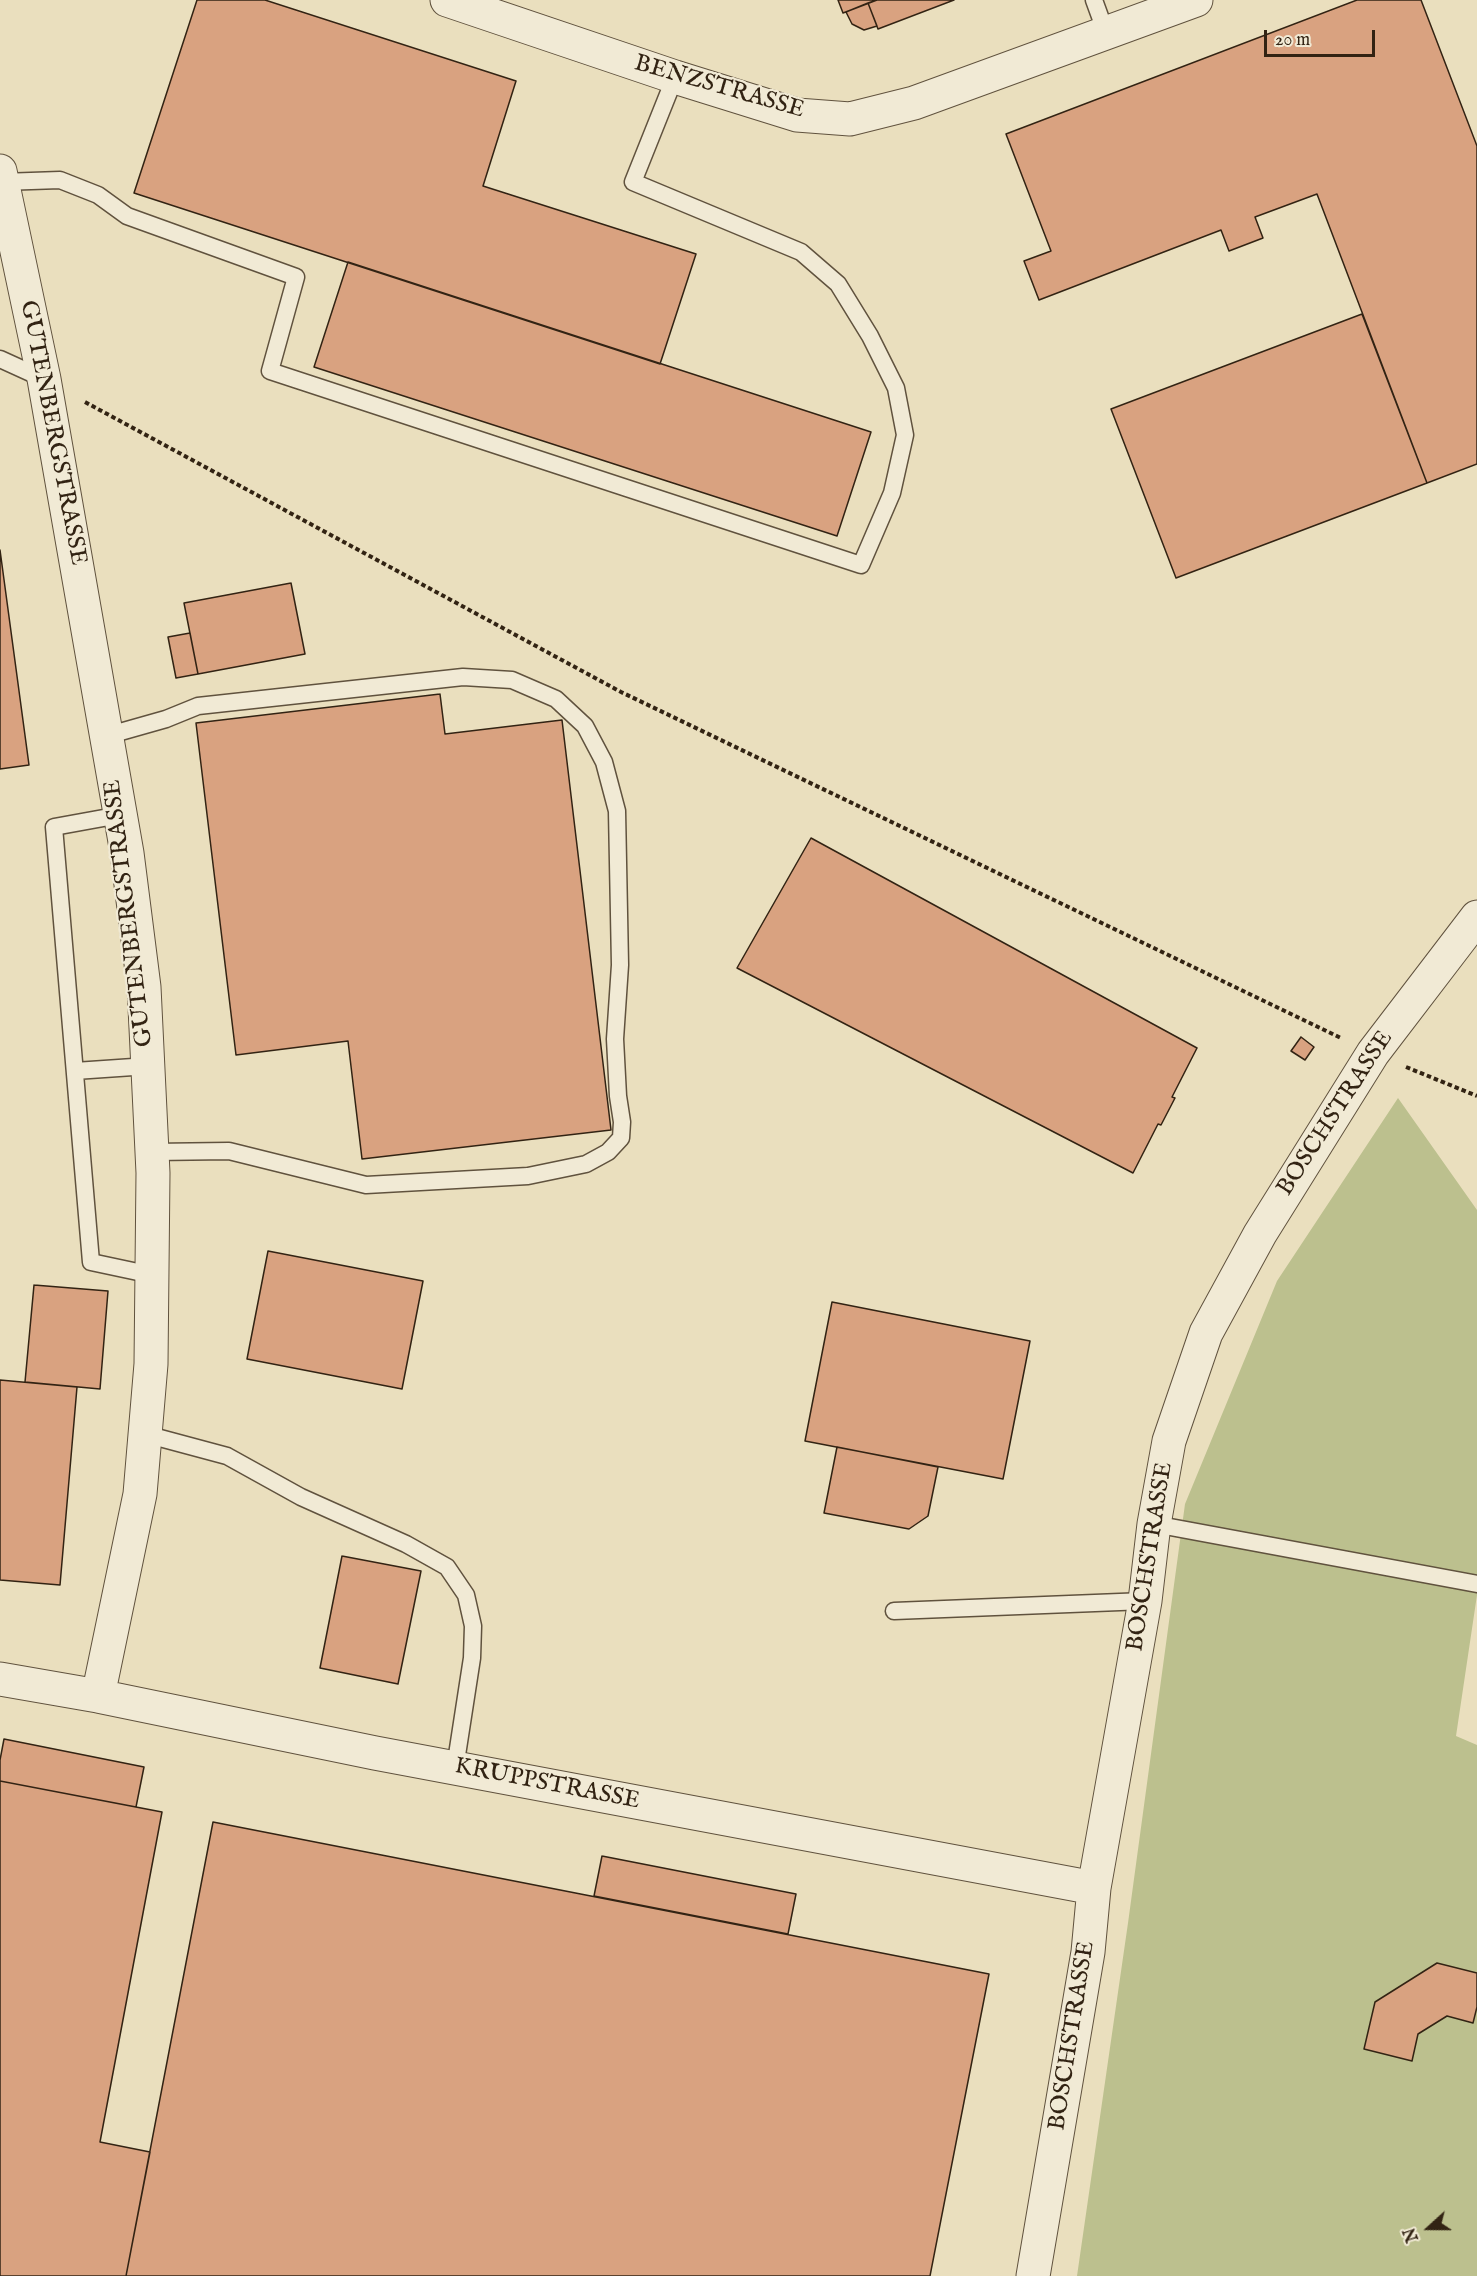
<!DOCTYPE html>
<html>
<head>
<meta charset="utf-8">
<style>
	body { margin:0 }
	#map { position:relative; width:1477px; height:2276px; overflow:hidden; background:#eadfbe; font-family:"IM FELL English",serif }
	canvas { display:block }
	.north { position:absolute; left:1399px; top:2198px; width:60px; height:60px; -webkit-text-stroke:4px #f1ead5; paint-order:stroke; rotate:249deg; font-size:16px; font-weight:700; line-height:24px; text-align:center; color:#322313 }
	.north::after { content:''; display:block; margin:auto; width:21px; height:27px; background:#322313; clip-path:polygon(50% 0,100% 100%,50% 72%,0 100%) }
	.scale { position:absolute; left:1264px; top:30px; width:111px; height:27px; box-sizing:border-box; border:3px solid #322313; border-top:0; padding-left:8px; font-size:18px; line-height:21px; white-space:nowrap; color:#322313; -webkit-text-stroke:4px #f1ead5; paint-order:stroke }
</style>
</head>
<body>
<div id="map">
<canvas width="1477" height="2276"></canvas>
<div class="north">N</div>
<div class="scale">20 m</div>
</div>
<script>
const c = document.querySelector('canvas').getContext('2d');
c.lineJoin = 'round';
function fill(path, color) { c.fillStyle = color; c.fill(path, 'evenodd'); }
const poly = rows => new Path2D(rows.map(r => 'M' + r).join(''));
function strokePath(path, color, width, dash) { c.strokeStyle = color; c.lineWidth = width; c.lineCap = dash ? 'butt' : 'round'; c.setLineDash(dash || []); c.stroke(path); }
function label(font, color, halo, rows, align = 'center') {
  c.font = font + ' "IM FELL English",serif'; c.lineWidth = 4.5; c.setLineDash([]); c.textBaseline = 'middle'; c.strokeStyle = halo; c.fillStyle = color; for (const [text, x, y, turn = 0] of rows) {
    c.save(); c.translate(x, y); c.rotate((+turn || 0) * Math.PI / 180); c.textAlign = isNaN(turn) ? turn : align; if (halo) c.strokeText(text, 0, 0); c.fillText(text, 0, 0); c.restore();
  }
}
fill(poly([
	[1398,1098,1477,1210,1477,1595,1456,1736,1477,1745,1477,2276,1077,2276,1128,1923,1185,1504,1277,1281]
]), '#bcc08e');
const building = poly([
	[197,0,265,0,516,81,483,186,696,254,660,364,134,193,197,0],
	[838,0,877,0,843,13,838,0],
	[877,0,954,0,878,29,868,3,877,0],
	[1357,0,1421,0,1477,146,1477,464,1427,483,1317,194,1255,217,1263,238,1229,251,1221,230,1039,300,1024,261,1051,251,1006,134,1357,0],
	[868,3,877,26,864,30,852,24,846,12,868,3],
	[348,262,871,432,837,536,314,367,348,262],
	[1362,314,1427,483,1176,578,1111,409,1362,314],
	[0,550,29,765,0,769,0,550],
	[291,583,305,654,198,674,184,603,291,583],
	[190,633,198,674,176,678,168,637,190,633],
	[440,694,445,734,562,720,611,1130,362,1159,348,1041,236,1055,196,723,440,694],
	[811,838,1197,1048,1172,1097,1175,1098,1161,1125,1158,1124,1133,1173,737,968,811,838],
	[1301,1037,1314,1047,1305,1060,1291,1051,1301,1037],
	[268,1251,423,1281,402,1389,247,1359,268,1251],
	[34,1285,108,1291,100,1389,25,1382,34,1285],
	[832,1302,1030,1341,1003,1479,805,1441,832,1302],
	[0,1380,77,1387,60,1585,0,1580,0,1380],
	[837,1447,938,1467,928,1516,909,1529,824,1513,837,1447],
	[342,1556,421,1571,398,1684,320,1668,342,1556],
	[4,1739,144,1767,136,1807,0,1781,0,1760,4,1739],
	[0,1781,162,1812,100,2142,150,2152,126,2276,0,2276,0,1781],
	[213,1822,989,1974,930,2276,126,2276,213,1822],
	[602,1856,796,1894,788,1934,594,1896,602,1856],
	[1437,1963,1477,1973,1477,2007,1473,2023,1447,2016,1418,2034,1412,2061,1364,2049,1375,2002,1437,1963]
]);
fill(building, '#d9a280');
strokePath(building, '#322313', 1.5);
const lane = poly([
	[1094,0,1106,33],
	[2,182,60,180,98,195,127,216,296,277,270,371,861,565,892,493,905,435,896,388,870,336,838,284,801,252,633,182,675,77],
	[0,359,44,379],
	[106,736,166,719,198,706,463,677,512,680,556,699,585,726,604,762,617,811,620,965,615,1039,618,1096,622,1122,621,1138,608,1152,586,1164,528,1176,366,1185,229,1151,153,1152],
	[120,815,54,827,91,1262,152,1275],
	[75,1071,148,1066],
	[145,1434,227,1456,301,1497,406,1544,447,1567,466,1595,473,1626,472,1658,455,1768],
	[1154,1524,1477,1584],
	[894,1611,1145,1601]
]);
const street = poly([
	[447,0,675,77,797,115,850,119,914,103,1196,0],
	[0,171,44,379,127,853,144,987,153,1173,151,1364,140,1494,98,1696],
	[0,1679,98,1696,375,1753,1094,1888],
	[1033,2276,1088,1952,1094,1888,1145,1601,1154,1524,1169,1441,1206,1333,1260,1234,1373,1053,1477,917]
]);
strokePath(lane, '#60523e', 19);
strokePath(street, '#60523e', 35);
strokePath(poly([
	[85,402,621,692,1341,1038],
	[1406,1067,1477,1096]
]), '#322313', 4, [4.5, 3]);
strokePath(lane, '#f1ead5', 16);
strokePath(street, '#f1ead5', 33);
label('24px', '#322313', '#f1ead5', [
	["BENZSTRASSE",719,88,16],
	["GUTENBERGSTRASSE",52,433,79],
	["GUTENBERGSTRASSE",130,913,-97],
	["BOSCHSTRASSE",1336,1114,-57],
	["BOSCHSTRASSE",1151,1557,-81],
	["KRUPPSTRASSE",547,1785,11],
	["BOSCHSTRASSE",1073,2036,-81]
]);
</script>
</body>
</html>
